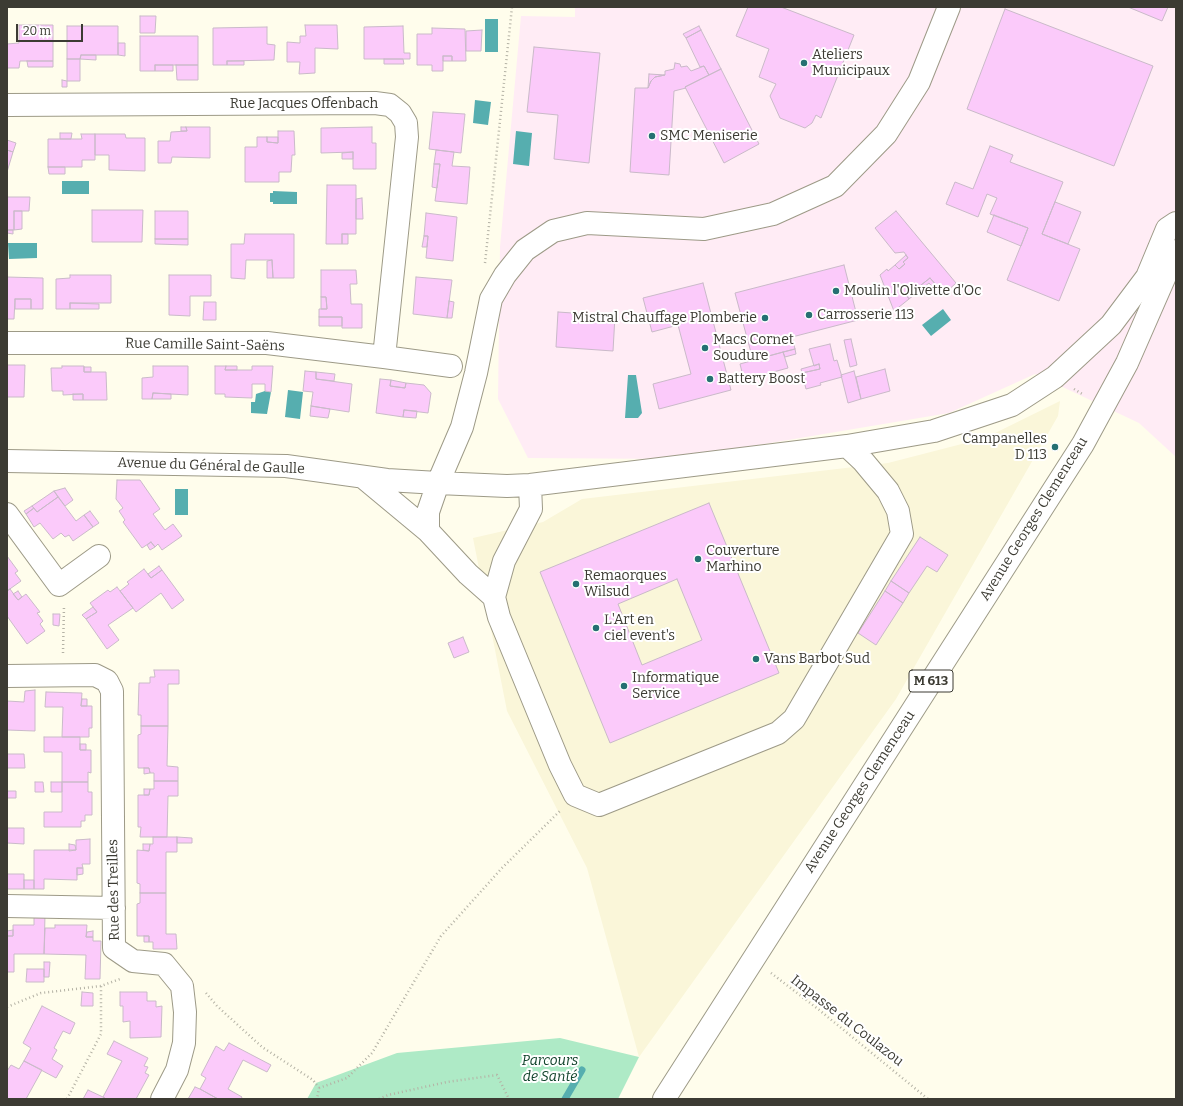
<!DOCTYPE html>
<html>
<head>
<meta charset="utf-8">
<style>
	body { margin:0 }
	#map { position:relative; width:1183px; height:1106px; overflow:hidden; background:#fffdec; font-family:Bitter,serif }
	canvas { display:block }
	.frame { position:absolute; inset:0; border:8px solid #3c3b33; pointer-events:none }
	.scale { position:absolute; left:16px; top:24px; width:67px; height:18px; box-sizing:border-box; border:2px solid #3c3b33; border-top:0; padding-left:5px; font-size:12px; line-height:14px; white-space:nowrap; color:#3c3b33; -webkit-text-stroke:3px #fff; paint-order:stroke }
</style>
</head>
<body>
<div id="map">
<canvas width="1183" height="1106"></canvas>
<div class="frame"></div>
<div class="scale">20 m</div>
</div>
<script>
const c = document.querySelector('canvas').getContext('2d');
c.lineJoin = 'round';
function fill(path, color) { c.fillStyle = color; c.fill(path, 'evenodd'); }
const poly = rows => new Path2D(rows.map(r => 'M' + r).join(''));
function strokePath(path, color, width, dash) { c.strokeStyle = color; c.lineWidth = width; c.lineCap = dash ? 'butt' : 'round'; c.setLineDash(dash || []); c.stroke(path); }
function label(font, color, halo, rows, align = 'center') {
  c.font = font + ' Bitter,serif'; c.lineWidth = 4; c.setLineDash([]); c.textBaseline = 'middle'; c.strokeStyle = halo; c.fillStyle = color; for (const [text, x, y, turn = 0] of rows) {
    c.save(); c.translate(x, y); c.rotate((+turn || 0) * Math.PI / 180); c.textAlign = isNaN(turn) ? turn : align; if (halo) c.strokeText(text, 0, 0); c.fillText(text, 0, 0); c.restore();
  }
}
fill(poly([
	[1060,401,1058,416,896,699,639,1057,587,868,507,711,473,538,543,522,582,499,888,463,985,438]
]), '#faf6d9');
fill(poly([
	[575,7,1176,7,1176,457,1139,423,1035,374,949,413,675,459,528,458,498,399,500,247,521,16,575,17]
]), '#ffecf5');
fill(poly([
	[560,1038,639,1057,618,1099,307,1099,316,1083,397,1053]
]), '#aeeac6');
fill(poly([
	[485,19,498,19,498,52,485,52],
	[475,100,491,102,488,125,473,123],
	[516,131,532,133,529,166,513,164],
	[62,181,89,181,89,194,62,194],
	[273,191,297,192,297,204,273,204,273,202,270,202,270,193,273,193],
	[8,243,37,243,37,258,9,259],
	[943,309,951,320,931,336,922,325],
	[628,375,636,375,642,413,638,418,625,418],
	[288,390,303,392,300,419,285,417],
	[265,391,271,392,267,414,251,413,251,402,255,402,256,394],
	[175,489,188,489,188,515,175,515]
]), '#56aeaf');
strokePath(poly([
	[565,1099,582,1070]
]), '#56aeaf', 7);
const building = poly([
	[748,7,781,7,854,35,821,118,816,115,812,123,805,128,780,118,770,96,776,84,759,77,769,49,736,36,748,7],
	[1128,7,1168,7,1162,21,1128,7],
	[1005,9,1153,66,1114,166,967,109,1005,9],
	[140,16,156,16,155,33,140,33,140,16],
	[19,25,53,25,53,61,20,61,19,68,7,68,7,44,19,43,19,25],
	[305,25,337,25,338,49,315,48,315,73,299,74,300,62,287,62,287,42,300,43,300,36,306,36,305,25],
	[67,26,118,26,118,55,81,55,80,59,67,59,67,26],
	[403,26,404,53,410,53,410,59,364,59,364,27,403,26],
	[699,26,701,30,686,38,683,34,699,26],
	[267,27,267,44,275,45,274,60,227,61,227,65,213,65,213,28,267,27],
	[432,28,465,29,466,61,452,61,452,56,443,56,443,71,432,71,432,65,417,65,417,34,432,34,432,28],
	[482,30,481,51,466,51,466,31,482,30],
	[701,30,721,69,709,75,704,66,700,67,686,38,701,30],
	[140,36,198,36,198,65,155,65,155,71,140,71,140,36],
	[118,43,125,43,125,56,118,55,118,43],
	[534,47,600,53,589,163,554,159,558,115,527,112,534,47],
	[81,55,96,55,96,60,80,59,81,55],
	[443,56,452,56,452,61,443,61,443,56],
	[67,59,80,59,80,81,67,81,67,59],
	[384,59,403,59,404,64,384,64,384,59],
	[27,61,53,61,53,67,28,67,27,61],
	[227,61,244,61,244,65,227,65,227,61],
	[675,63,680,64,681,67,687,66,691,71,704,66,709,75,685,87,686,88,674,91,669,175,630,172,635,88,648,88,651,81,655,77,665,75,665,71,674,69,675,63],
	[155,65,173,65,173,71,155,71,155,65],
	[176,65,198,65,198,80,177,80,176,65],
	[721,69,759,144,724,163,685,87,721,69],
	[649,74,665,75,655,77,651,81,648,88,649,74],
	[62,80,67,81,67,87,62,87,62,80],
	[433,112,465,114,461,153,429,149,433,112],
	[181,127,186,127,187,131,181,131,181,127],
	[186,127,210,127,210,158,172,157,171,163,158,163,158,141,170,141,171,132,187,131,186,127],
	[372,127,372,143,376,143,376,169,353,169,353,152,321,153,321,128,372,127],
	[278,131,294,131,295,155,292,155,291,172,279,172,279,182,245,182,245,147,257,147,257,137,267,137,267,142,278,143,278,131],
	[60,133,72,133,71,139,60,139,60,133],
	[81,134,95,134,95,160,82,160,82,167,48,167,48,139,82,139,81,134],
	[95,134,125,134,126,138,145,138,145,171,109,170,109,155,95,155,95,134],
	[267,137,278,137,278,143,267,142,267,137],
	[7,140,16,143,13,152,7,150,7,140],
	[990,146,1013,155,1010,162,1063,182,1042,234,1080,249,1059,301,1007,280,1028,228,990,214,997,198,987,194,978,217,946,204,955,182,973,189,990,146],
	[7,150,13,152,7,172,7,150],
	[436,150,454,152,452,166,470,167,467,204,435,201,440,164,434,164,436,150],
	[353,152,353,159,342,159,342,153,353,152],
	[434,164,440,164,437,188,432,187,434,164],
	[48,167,65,167,65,174,49,174,48,167],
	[327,185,356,185,356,234,342,234,342,244,326,244,327,185],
	[7,197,30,197,29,211,14,211,14,230,7,230,7,197],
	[362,198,363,219,356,219,356,199,362,198],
	[1055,202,1081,212,1068,244,1042,234,1055,202],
	[92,210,143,210,142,242,92,242,92,210],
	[14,211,22,211,22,229,14,230,14,211],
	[155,211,188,211,188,239,155,239,155,211],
	[896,211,956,283,944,294,930,278,907,296,909,299,894,311,880,275,887,269,888,271,895,265,899,269,905,264,903,262,908,258,904,252,895,253,875,228,896,211],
	[426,213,457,217,453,261,426,258,428,236,424,236,426,213],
	[994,215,1028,228,1021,246,987,232,994,215],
	[7,230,13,230,13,234,7,233,7,230],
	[245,234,294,234,294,278,273,278,272,260,246,260,245,279,231,278,231,244,244,244,245,234],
	[342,234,348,234,348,244,342,244,342,234],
	[424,236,428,236,427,247,422,247,424,236],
	[155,239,188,239,188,245,155,244,155,239],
	[906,255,908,258,903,262,905,264,899,269,895,265,906,255],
	[272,260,273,278,267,278,267,261,272,260],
	[844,265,858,320,792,337,795,349,753,360,735,293,844,265],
	[321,270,356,270,357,284,350,284,351,304,362,304,362,328,342,328,342,317,319,317,319,309,327,309,326,297,321,297,321,270],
	[70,275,111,275,111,303,70,303,70,309,56,309,56,279,70,278,70,275],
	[169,275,211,275,211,296,190,296,190,316,169,315,169,275],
	[7,277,43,278,43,309,31,309,31,299,15,299,14,319,7,319,7,277],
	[416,277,452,280,447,318,413,314,416,277],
	[930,278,944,294,941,296,929,283,909,299,907,296,930,278],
	[703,283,731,390,659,409,653,384,691,374,678,325,652,332,643,298,703,283],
	[321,297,326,297,327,309,321,309,321,297],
	[15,299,31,299,31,309,15,309,15,299],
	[449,301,454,302,452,318,447,318,449,301],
	[204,302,216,302,216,320,203,320,204,302],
	[70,303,99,304,99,309,70,309,70,303],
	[558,312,615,316,613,351,556,347,558,312],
	[319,317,342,317,342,326,319,326,319,317],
	[851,339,857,365,850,367,844,340,851,339],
	[830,344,834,361,837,360,842,377,820,383,821,385,806,389,802,373,820,369,819,364,814,366,809,349,830,344],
	[795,349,796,354,785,357,783,352,795,349],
	[783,352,788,368,744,380,740,364,783,352],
	[819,364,820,369,802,373,801,369,819,364],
	[7,365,25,365,24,397,7,397,7,365],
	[62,366,84,366,84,372,106,372,107,400,83,400,83,394,63,395,63,391,52,391,51,368,62,368,62,366],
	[153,366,188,366,188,395,153,393,152,399,142,399,142,378,153,377,153,366],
	[215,366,226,366,225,370,252,370,252,366,273,366,271,392,265,391,265,384,252,384,252,398,225,397,225,394,215,394,215,366],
	[226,366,237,366,237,370,225,370,226,366],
	[84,367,91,367,91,372,84,372,84,367],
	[885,369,890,391,861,399,856,377,885,369],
	[305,371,316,372,316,379,352,384,349,412,311,406,313,392,303,391,305,371],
	[854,371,861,399,848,403,841,375,854,371],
	[316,372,335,374,334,381,316,379,316,372],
	[380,379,391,380,390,386,405,388,406,383,424,385,431,393,428,413,404,410,403,417,376,413,380,379],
	[391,380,406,383,405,388,390,386,391,380],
	[153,393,171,394,171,399,152,399,153,393],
	[73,394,83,394,83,400,73,400,73,394],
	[311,406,330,409,328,418,310,416,311,406],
	[404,410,417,411,416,418,403,417,404,410],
	[117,480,140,480,160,509,153,514,165,530,173,524,182,536,162,550,158,544,155,547,151,542,142,548,123,522,125,520,119,511,123,508,116,499,117,480],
	[65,488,73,500,65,506,54,491,65,488],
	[54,491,58,497,37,512,32,506,54,491],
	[58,497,76,521,84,515,93,527,73,541,69,535,65,537,61,533,53,539,40,523,34,527,26,514,34,508,37,512,58,497],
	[709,503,779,673,610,743,540,572,709,503],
	[677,579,702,640,642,665,618,604,677,579],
	[32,506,34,508,26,514,24,511,32,506],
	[90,511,99,523,93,527,84,515,90,511],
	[920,537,948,555,937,572,927,566,909,593,891,581,920,537],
	[151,542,155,547,150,550,147,545,151,542],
	[7,556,18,571,15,573,21,581,7,591,7,556],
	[159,566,162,570,151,578,148,574,159,566],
	[144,569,151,578,162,570,184,600,172,609,161,593,136,612,120,591,129,584,127,582,144,569],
	[891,581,909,593,903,603,885,591,891,581],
	[117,587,133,608,108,625,119,640,107,649,86,619,97,612,90,603,108,590,110,592,117,587],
	[10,589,18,600,26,594,40,612,37,613,43,621,40,624,45,631,27,644,7,616,7,591,10,589],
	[18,591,22,597,18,600,13,594,18,591],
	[885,591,903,603,876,645,858,633,885,591],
	[93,607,97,612,86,619,82,615,93,607],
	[53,614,60,614,59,626,53,625,53,614],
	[463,637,469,652,454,658,448,643,463,637],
	[154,670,179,670,179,684,168,684,168,726,141,726,141,715,138,715,139,683,150,683,150,677,155,677,154,670],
	[35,690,35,731,7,730,7,701,24,702,25,691,35,690],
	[46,692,82,693,81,706,92,706,92,728,89,728,89,737,62,737,63,707,45,707,46,692],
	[82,699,87,699,87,706,81,706,82,699],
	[141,726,168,726,167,766,178,767,178,781,154,781,154,773,150,773,149,768,138,768,138,735,141,734,141,726],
	[44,737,80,737,80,750,91,750,91,773,88,772,88,782,62,782,62,752,44,752,44,737],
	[80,744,86,744,86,750,80,750,80,744],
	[7,754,24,754,25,768,7,768,7,754],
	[144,768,149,768,150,773,144,774,144,768],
	[154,781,178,781,178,796,168,796,167,837,140,837,141,827,138,827,138,795,149,795,150,789,154,789,154,781],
	[35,782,43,782,44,792,35,792,35,782],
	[51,782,62,782,62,792,51,792,51,782],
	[62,782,88,782,88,792,92,792,92,815,85,815,85,821,81,821,81,827,44,827,44,812,62,812,62,782],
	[144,789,150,789,149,795,144,795,144,789],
	[7,791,16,791,16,798,7,798,7,791],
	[7,828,24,828,24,844,7,843,7,828],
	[153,837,177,837,177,852,166,852,166,893,140,893,140,884,137,883,137,850,149,851,150,844,153,844,153,837],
	[177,837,192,838,192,843,177,843,177,837],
	[90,839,90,864,82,864,83,868,77,868,77,880,44,879,44,889,34,889,34,850,76,850,76,840,90,839],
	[69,844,75,845,76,850,69,851,69,844],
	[143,844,150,844,149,851,143,850,143,844],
	[77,868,83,868,83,874,77,875,77,868],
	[7,874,24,874,24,889,7,889,7,874],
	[24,880,34,880,34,889,24,889,24,880],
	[140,893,166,893,166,934,176,934,177,949,153,949,153,942,149,942,149,936,137,936,137,904,140,903,140,893],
	[34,915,45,915,44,954,14,954,14,972,7,972,7,936,13,936,13,925,34,925,34,915],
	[55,925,87,925,86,937,93,937,93,941,101,941,100,979,85,979,86,955,44,954,45,928,55,928,55,925],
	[13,930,13,936,7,936,7,931,13,930],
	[93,931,93,937,86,937,87,932,93,931],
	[144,936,149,936,149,942,144,942,144,936],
	[44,962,50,962,49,977,44,977,44,962],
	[27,969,44,969,44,982,26,982,27,969],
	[82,992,93,993,93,1006,81,1006,82,992],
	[120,992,147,992,147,1001,156,1001,156,1007,162,1006,161,1037,130,1038,130,1021,123,1022,123,1006,120,1006,120,992],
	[42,1006,75,1023,70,1034,63,1031,54,1048,57,1050,52,1059,63,1066,56,1078,24,1061,31,1048,23,1043,42,1006],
	[114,1041,148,1058,144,1066,148,1067,145,1073,149,1075,136,1099,106,1099,103,1097,122,1061,107,1054,114,1041],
	[229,1043,271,1065,267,1072,243,1060,228,1089,242,1097,241,1099,218,1099,200,1089,206,1078,201,1075,216,1046,224,1051,229,1043],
	[24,1061,42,1070,26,1099,7,1099,7,1071,11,1065,19,1069,24,1061],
	[195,1087,200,1089,218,1099,188,1099,195,1087],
	[88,1090,103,1097,106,1099,83,1099,88,1090]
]);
fill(building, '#fbcafa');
strokePath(building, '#cabac9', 1);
const street = poly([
	[7,105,375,103,390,105,400,113,406,123,407,137,384,357],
	[7,343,267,343,384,357,451,366],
	[7,461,286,466,387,480,438,483,462,427,476,373,491,299,505,275,525,250,553,231,587,223,704,229,773,214,835,186,886,134,919,82,949,7],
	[363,477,428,531,468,574,494,597],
	[530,485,531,509,504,561,494,597,499,617,560,765,575,795,599,805,778,733,794,719,902,534,898,511,888,491,863,461,847,446],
	[7,514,59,585,99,556],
	[428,531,428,512,438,483,507,486,530,485,847,446,934,431,1012,405,1055,377,1111,325,1147,277,1167,229,1176,223],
	[7,676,95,675,107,681,112,691,114,948,133,961,164,964,182,986,185,1012,184,1043,177,1070,162,1099],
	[7,906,114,908]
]);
const primary = poly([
	[664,1099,1083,444,1127,363,1176,251]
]);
strokePath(street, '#9d9a87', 24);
strokePath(primary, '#9d9a87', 24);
strokePath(poly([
	[485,263,512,7],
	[1074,389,1084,395],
	[63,653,64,606],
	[771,973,818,1009,928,1099],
	[206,993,217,1006,262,1047,313,1080,319,1088,317,1099],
	[7,1007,41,993,101,986,120,979],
	[319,1088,347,1078,372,1053,441,936,502,868,561,810],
	[67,1099,101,1034,101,986],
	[379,1099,388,1095,447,1082,497,1075,509,1099]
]), '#b4b2a5', 2.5, [1, 3]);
strokePath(street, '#fff', 22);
strokePath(primary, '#fff', 22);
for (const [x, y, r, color] of [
	[804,63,4,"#257072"],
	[652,136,4,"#257072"],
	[836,291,4,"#257072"],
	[809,315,4,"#257072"],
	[765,318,4,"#257072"],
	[705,348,4,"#257072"],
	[710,379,4,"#257072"],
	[1055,447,4,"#257072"],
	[698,559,4,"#257072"],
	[576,584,4,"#257072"],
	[596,628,4,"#257072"],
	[756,659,4,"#257072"],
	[624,686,4,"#257072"]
]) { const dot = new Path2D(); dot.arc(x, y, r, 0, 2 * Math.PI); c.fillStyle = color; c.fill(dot); strokePath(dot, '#fff', 1.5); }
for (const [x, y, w] of [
	[931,681,44]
]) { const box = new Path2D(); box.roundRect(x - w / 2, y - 11, w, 22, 3); c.fillStyle = '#fff'; c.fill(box); strokePath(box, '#3c3b33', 1); }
label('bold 13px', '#3c3b33', null, [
	["M 613",931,681]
]);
label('14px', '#3c3b33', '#fff', [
	["Ateliers",812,55],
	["Municipaux",812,71],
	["SMC Meniserie",660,136],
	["Moulin l'Olivette d'Oc",844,291],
	["Carrosserie 113",817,315],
	["Mistral Chauffage Plomberie",757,318,"right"],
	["Macs Cornet",713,340],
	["Soudure",713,356],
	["Battery Boost",718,379],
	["Campanelles",1047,439,"right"],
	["D 113",1047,455,"right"],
	["Couverture",706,551],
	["Marhino",706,567],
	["Remaorques",584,576],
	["Wilsud",584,592],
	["L'Art en",604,620],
	["ciel event's",604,636],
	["Vans Barbot Sud",764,659],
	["Informatique",632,678],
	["Service",632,694]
], 'left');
label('14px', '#3c3b33', '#fff', [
	["Rue Jacques Offenbach",304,104],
	["Rue Camille Saint-Saëns",205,345,1],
	["Avenue du Général de Gaulle",211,466,2],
	["Avenue Georges Clemenceau",1034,519,-58],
	["Avenue Georges Clemenceau",860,792,-57],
	["Rue des Treilles",114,890,-91],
	["Impasse du Coulazou",847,1021,38]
]);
label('italic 14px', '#11432b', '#fff', [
	["Parcours",550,1061],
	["de Santé",550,1077]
]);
</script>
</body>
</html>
